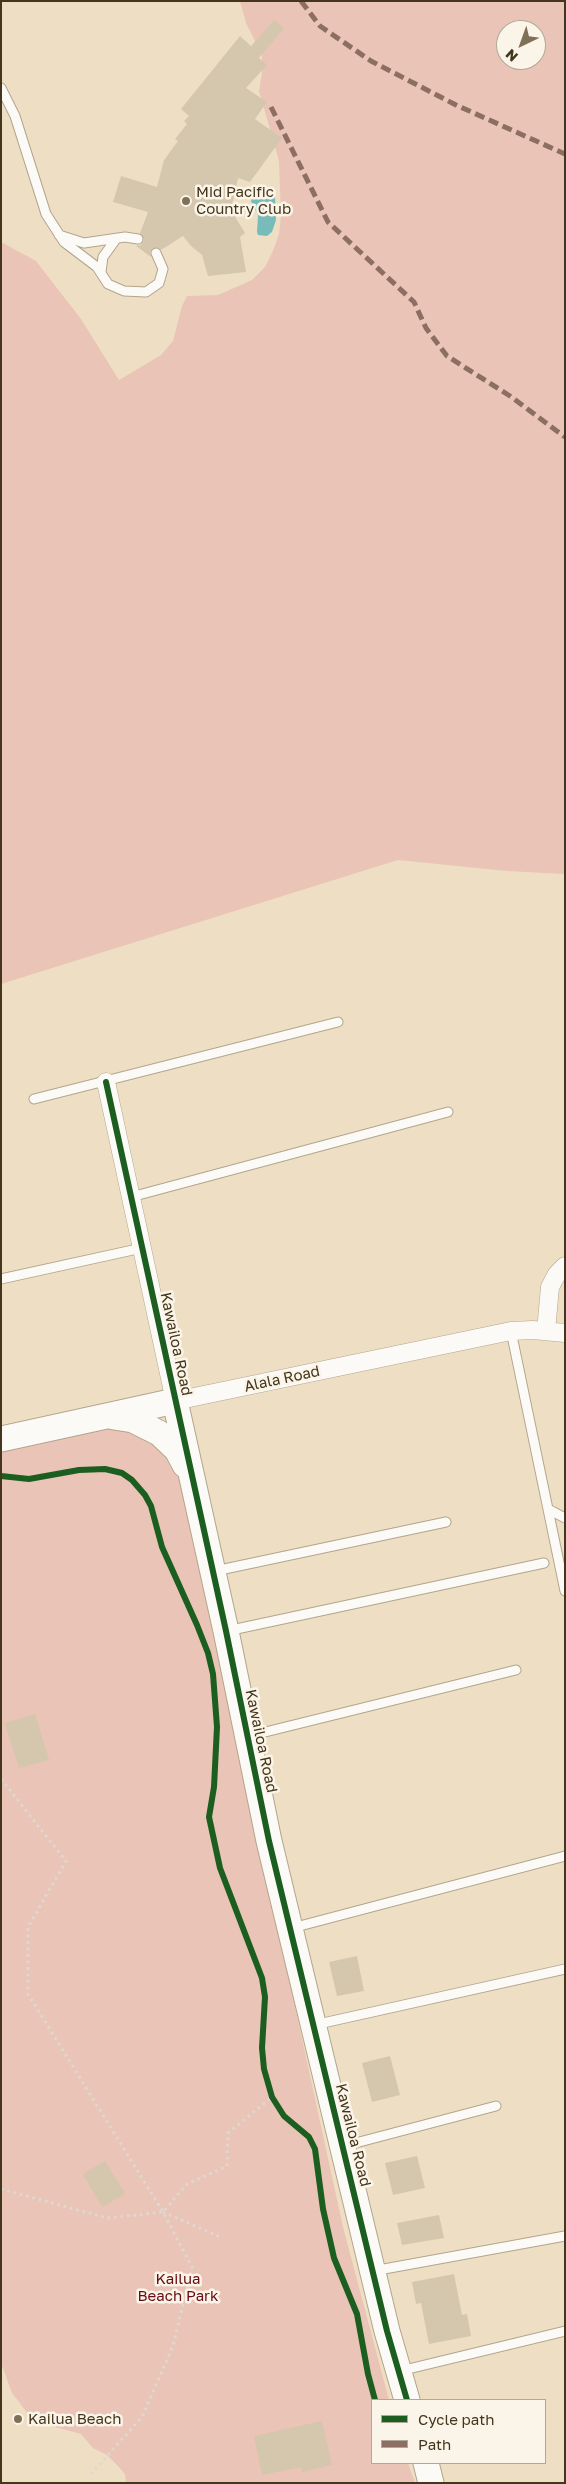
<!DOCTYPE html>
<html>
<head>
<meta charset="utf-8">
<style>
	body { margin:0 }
	#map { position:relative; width:566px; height:2484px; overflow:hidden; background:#eedfc4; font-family:"Golos Text",sans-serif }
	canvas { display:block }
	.frame { position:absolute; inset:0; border:2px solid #43361c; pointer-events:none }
	.legend { position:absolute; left:371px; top:2399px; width:175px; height:65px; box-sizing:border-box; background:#fbf4e8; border:1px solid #b1a896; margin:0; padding:6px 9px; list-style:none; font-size:15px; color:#43361c }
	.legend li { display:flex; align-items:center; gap:10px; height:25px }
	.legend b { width:25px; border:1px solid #b1a896 }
	.north { position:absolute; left:496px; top:20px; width:50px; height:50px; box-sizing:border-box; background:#fbf4e8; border:1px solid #b1a896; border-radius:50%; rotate:222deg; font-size:14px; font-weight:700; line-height:20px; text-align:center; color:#43361c }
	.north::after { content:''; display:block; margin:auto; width:18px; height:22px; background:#7f7157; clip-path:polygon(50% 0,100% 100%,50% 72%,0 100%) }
</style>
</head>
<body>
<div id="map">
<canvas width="566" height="2484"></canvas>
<div class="frame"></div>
<ul class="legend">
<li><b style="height:6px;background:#1b5e20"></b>Cycle path</li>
<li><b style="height:6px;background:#8d6e63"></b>Path</li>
</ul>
<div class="north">N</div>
</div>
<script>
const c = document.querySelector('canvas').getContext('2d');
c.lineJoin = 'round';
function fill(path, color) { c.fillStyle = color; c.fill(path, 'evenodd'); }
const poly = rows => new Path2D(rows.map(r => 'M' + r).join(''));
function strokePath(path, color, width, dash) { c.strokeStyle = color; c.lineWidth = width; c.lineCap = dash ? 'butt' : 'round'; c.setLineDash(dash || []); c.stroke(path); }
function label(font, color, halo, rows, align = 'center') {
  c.font = font + ' "Golos Text",sans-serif'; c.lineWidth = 5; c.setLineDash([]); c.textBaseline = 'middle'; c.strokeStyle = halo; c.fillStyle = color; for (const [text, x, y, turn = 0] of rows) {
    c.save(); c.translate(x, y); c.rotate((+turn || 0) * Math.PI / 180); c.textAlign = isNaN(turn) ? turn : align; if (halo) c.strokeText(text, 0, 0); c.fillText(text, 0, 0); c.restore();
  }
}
fill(poly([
	[240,1,565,1,565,874,507,871,398,860,1,984,1,242,36,261,81,319,119,380,161,355,173,341,182,306,187,296,218,295,252,280,265,267,273,251,279,234,281,216,279,161,259,91,262,73,262,55,246,23],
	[506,30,536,30,536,60,506,60],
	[101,1427,127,1430,150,1440,168,1457,180,1478,343,2227,389,2400,372,2400,372,2463,408,2463,415,2483,126,2483,125,2474,116,2464,107,2455,93,2448,81,2434,40,2423,29,2415,12,2393,1,2363,1,1447]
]), '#eac4b6');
fill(poly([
	[256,189,269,190,275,197,276,220,272,232,267,236,258,235,257,232,258,215,251,201]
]), '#78bcba');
fill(poly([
	[274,20,284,28,259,58,267,65,246,88,267,102,255,119,282,138,250,182,238,178,231,210,245,233,240,237,246,272,208,276,202,255,191,246,183,236,161,250,153,248,150,252,151,257,136,246,141,245,144,240,140,233,148,212,113,202,121,176,157,187,164,160,178,141,175,139,187,124,184,121,189,116,181,109,240,36,251,46],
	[35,1714,49,1760,19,1768,5,1723],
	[357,1956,364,1991,337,1996,329,1962],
	[390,2056,400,2095,372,2102,362,2063],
	[417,2156,425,2188,393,2195,385,2163],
	[105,2161,125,2194,102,2207,83,2174],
	[439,2215,444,2238,402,2245,397,2223],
	[454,2274,462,2315,467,2314,471,2336,429,2344,421,2303,416,2304,412,2282],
	[322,2421,332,2465,302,2472,301,2467,262,2475,254,2436]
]), '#d4c7ad');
const lane = poly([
	[1,88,15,116,46,214,64,242,97,267,108,284,124,291,146,292,159,283,163,269,156,253],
	[59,235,84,243,125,237,138,239],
	[101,272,103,257,116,239],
	[34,1099,338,1022],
	[131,1197,448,1112],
	[1,1279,142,1248],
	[511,1331,565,1591],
	[548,1509,565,1518],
	[215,1571,446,1522],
	[227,1631,544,1563],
	[249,1736,516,1670],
	[292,1928,565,1856],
	[314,2025,565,1969],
	[344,2146,496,2106],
	[373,2271,565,2236],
	[400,2371,565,2331]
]);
const street = poly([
	[106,1082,175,1401,511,1331,533,1330,565,1333],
	[546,1331,550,1287,557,1274,565,1266]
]);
const secondary = poly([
	[114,1417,133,1420,159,1433,177,1450,185,1465],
	[1,1439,175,1401,226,1631,269,1841,387,2331,407,2400],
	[426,2463,431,2483]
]);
strokePath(lane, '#b2a58d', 11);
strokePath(street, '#b2a58d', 19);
strokePath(secondary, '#b2a58d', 27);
strokePath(poly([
	[1,1779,66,1861,28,1927,28,1994,163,2212,192,2267,173,2346,142,2417,89,2476],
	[1,2189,107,2218,163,2212,187,2184,227,2166,228,2133,272,2097],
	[163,2212,220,2237]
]), '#ded9d0', 3, [2.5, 4]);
strokePath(lane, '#fcfaf6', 9);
strokePath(street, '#fcfaf6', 18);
strokePath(secondary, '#fcfaf6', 25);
strokePath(poly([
	[301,1,320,26,371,61,456,105,565,154],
	[271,107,328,222,414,302,426,328,447,356,510,396,565,437]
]), '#8d6e63', 5, [10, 5]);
strokePath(poly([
	[106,1082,226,1631,269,1841,387,2331,407,2400],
	[1,1476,29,1479,79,1470,105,1469,122,1473,132,1480,145,1495,151,1506,162,1547,197,1625,208,1653,213,1674,217,1727,214,1787,209,1817,220,1868,262,1978,265,1997,262,2048,264,2069,272,2097,284,2116,309,2137,315,2149,323,2209,334,2258,357,2314,368,2374,375,2400]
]), '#1b5e20', 6);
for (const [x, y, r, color] of [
	[186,201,5,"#7f7157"],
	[18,2419,5,"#7f7157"]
]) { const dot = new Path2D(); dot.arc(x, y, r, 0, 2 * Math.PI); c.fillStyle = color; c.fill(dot); strokePath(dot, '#fbf4e8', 2); }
label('15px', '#43361c', '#fbf4e8', [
	["Mid Pacific",196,192],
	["Country Club",196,209],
	["Kailua Beach",28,2419]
], 'left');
label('15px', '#43361c', '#fbf4e8', [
	["Kawailoa Road",176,1344,78],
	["Alala Road",282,1379,-12],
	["Kawailoa Road",261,1741,78],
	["Kawailoa Road",353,2135,76]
]);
label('15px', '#680b14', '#fbf4e8', [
	["Kailua",178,2279],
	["Beach Park",178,2296]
]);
</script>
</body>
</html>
